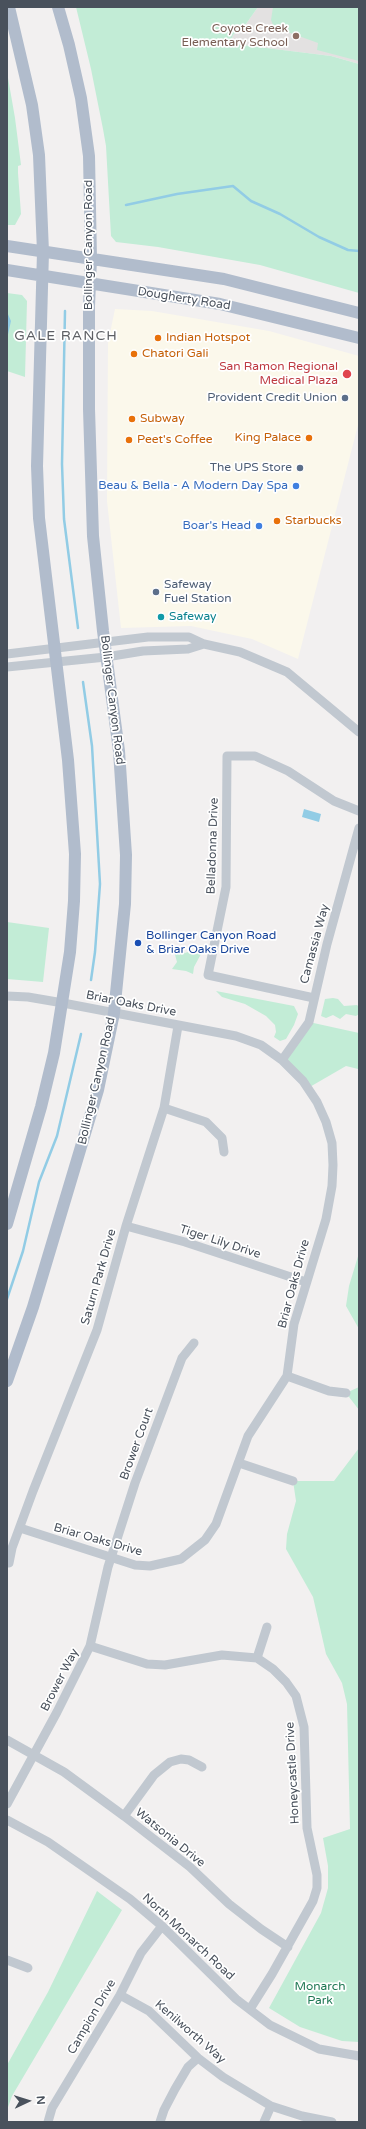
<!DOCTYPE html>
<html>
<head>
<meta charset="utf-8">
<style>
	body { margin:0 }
	#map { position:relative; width:366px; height:2129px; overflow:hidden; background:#f2f0f0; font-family:"Varela Round",sans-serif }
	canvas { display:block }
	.frame { position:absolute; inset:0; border:8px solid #49515c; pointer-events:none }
	.north { position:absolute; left:8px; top:2081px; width:40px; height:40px; -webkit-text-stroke:3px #fff; paint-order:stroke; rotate:86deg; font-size:11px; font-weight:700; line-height:16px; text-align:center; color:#49515c }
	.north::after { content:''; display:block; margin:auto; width:14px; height:18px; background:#49515c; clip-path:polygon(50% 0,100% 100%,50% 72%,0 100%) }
</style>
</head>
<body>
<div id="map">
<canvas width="366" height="2129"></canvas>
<div class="frame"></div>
<div class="north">N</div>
</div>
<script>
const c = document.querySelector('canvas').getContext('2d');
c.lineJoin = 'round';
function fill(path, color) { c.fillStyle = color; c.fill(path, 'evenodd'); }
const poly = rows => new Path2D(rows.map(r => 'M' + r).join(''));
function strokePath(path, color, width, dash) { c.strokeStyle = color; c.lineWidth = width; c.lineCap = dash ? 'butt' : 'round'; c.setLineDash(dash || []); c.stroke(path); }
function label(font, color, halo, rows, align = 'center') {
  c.font = font + ' "Varela Round",sans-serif'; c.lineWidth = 3.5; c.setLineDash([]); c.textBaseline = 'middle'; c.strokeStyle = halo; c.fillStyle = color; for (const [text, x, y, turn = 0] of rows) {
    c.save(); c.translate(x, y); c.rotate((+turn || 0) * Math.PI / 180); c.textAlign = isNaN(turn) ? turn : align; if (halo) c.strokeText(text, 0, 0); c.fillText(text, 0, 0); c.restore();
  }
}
fill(poly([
	[115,309,152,311,269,331,359,356,359,421,298,659,252,639,191,626,121,628,107,501,108,343]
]), '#fbf8eb');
fill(poly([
	[258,7,359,7,359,64,331,56,234,44,231,41,233,35,246,24]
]), '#e3e1e1');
fill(poly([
	[76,7,258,7,246,24,233,35,231,41,234,44,331,56,359,64,359,293,260,265,158,247,116,242,111,236,106,146,103,129,91,69],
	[273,7,359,7,359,61,317,50,318,43,274,27,271,20],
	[7,72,15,118,21,165,18,166,18,173,21,214,15,225,7,225],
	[7,293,22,295,27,301,25,377,7,371],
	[7,922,49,928,43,982,7,979],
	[178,948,185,953,194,950,201,954,194,967,193,974,186,971,172,969,177,962,174,951],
	[216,991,294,1006,298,1014,294,1025,286,1039,280,1041,274,1037,276,1032,275,1025,266,1016,245,1004,222,997],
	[333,998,338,999,344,1006,357,1005,359,1007,359,1014,356,1016,346,1014,340,1019,333,1015,326,1018,321,1016,325,999],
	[309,1022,359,1033,359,1083,358,1069,346,1066,308,1088,282,1060],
	[359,1253,359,1329,346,1306,349,1286],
	[359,1387,359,1410,346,1393],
	[359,1448,359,2042,342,2041,300,2027,269,2008,321,1913,328,1888,328,1866,323,1838,350,1829,347,1704,342,1683,326,1654,313,1597,286,1549,287,1534,296,1501,293,1481,334,1481],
	[97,1891,122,1910,12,2096,7,2110,7,2065,48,1992]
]), '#c2ecd6');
fill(poly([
	[7,312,11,321,7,339],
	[304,809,321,814,319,822,302,817]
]), '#92cce5');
strokePath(poly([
	[126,205,177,194,233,186,251,201,280,214,319,237,348,250,359,251],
	[65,311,62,464,64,519,78,628],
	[83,682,92,746,100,884,95,952,91,980],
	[7,1299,23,1251,39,1182,57,1136,81,1034]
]), '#92cce5', 2.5);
strokePath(poly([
	[7,654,148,637,189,637,204,644,240,652,287,672,359,732],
	[7,667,106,657,143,651,188,649,204,644],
	[7,996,28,997,63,1003,236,1036,261,1045,282,1060,303,1081,317,1102,326,1122,332,1143,333,1165,332,1186,326,1219,294,1324,287,1376,248,1436,216,1524,205,1540,181,1559,150,1566,135,1565,20,1528],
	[314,998,208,975,226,887,227,756,255,756,288,771,334,801,359,811],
	[282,1060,309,1022,327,944,359,828],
	[164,1108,206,1122,222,1138,224,1152],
	[126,1226,185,1242,306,1282],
	[287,1376,329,1391,346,1393],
	[239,1463,293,1481],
	[9,1563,12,1548,33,1491,97,1330,126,1226,164,1108,178,1026],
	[90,1646,147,1664,165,1665,222,1655,257,1658,273,1669,286,1682,296,1696,304,1727,307,1828,317,1875,317,1888,313,1901,272,1974,250,2009],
	[257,1658,267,1627],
	[7,1740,64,1772,124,1816,190,1867,229,1904,261,1929,288,1947],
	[7,1804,57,1712,90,1646,108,1567,135,1483,182,1358,194,1343],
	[124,1816,154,1775,170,1762,181,1759,189,1760,202,1767],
	[7,1820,48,1842,130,1899,162,1926,236,1999,270,2025,319,2049,359,2056],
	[7,1960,28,1968],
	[120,1995,149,2011,198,2058,223,2077,271,2106,302,2116,332,2122],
	[48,2122,52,2108,120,1995,141,1953,162,1926],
	[160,2122,164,2110,175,2089,188,2067,198,2058],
	[264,2122,271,2106]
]), '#c1c8d0', 9);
strokePath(poly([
	[7,246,224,279,359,313],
	[7,270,220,304,359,338],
	[7,1224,41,1107,54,1053,70,952,74,901,75,854,68,760,39,518,37,466,43,252,39,155,32,105,9,7],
	[7,1381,33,1307,98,1090,114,1013,125,904,126,855,119,751,103,631,93,536,89,409,89,306,91,259,89,156,81,98,69,45,58,7]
]), '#b1bccc', 12);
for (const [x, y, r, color] of [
	[296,36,4,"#8d6e63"],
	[158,338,4,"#e8710a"],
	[134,354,4,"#e8710a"],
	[347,374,5,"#e0444e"],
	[345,398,4,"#5c6f8a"],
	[132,419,4,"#e8710a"],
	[309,438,4,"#e8710a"],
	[129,440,4,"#e8710a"],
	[300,468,4,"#5c6f8a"],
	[296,486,4,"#3f7fe0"],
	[277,521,4,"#e8710a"],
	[259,526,4,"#3f7fe0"],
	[156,592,4,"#5c6f8a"],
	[161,617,4,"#0f9aa8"],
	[138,943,4,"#1a4fb4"]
]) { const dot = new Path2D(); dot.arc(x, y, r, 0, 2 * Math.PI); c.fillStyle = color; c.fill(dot); strokePath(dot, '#fff', 1.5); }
label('12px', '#785e54', '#fff', [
	["Coyote Creek",288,29],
	["Elementary School",288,43]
], 'right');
label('12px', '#49515c', '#fff', [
	["Bollinger Canyon Road",89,245,-90],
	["Dougherty Road",184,299,9],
	["Bollinger Canyon Road",112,700,83],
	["Belladonna Drive",213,846,-88],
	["Camassia Way",315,944,-75],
	["Briar Oaks Drive",131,1004,11],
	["Bollinger Canyon Road",97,1081,-77],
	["Tiger Lily Drive",220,1242,18],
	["Saturn Park Drive",99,1277,-74],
	["Briar Oaks Drive",294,1284,-75],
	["Brower Court",137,1444,-70],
	["Briar Oaks Drive",98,1540,16],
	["Brower Way",60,1680,-63],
	["Honeycastle Drive",293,1773,-93],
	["Watsonia Drive",170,1838,39],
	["North Monarch Road",188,1937,43],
	["Campion Drive",92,2017,-60],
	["Kenilworth Way",190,2032,41]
]);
label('12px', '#c56008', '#fff', [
	["Indian Hotspot",166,338],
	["Chatori Gali",142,354],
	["Subway",140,419],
	["King Palace",301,438,"right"],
	["Peet's Coffee",137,440],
	["Starbucks",285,521]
], 'left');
label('12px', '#be3a42', '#fff', [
	["San Ramon Regional",338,367],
	["Medical Plaza",338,381]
], 'right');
label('12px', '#4e5e75', '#fff', [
	["Provident Credit Union",337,398],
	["The UPS Store",292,468],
	["Safeway",164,585,"left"],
	["Fuel Station",164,599,"left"]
], 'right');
label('12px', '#366cbe', '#fff', [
	["Beau & Bella - A Modern Day Spa",288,486],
	["Boar's Head",251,526]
], 'right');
label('12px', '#0d838f', '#fff', [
	["Safeway",169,617]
], 'left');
label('12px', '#164399', '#fff', [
	["Bollinger Canyon Road",146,936],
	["& Briar Oaks Drive",146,950]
], 'left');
label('12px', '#1f7854', '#fff', [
	["Monarch",320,1987],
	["Park",320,2001]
]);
c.letterSpacing = '1px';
label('14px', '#5d5f64', '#fff', [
	["GALE RANCH",66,336]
]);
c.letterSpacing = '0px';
</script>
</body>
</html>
